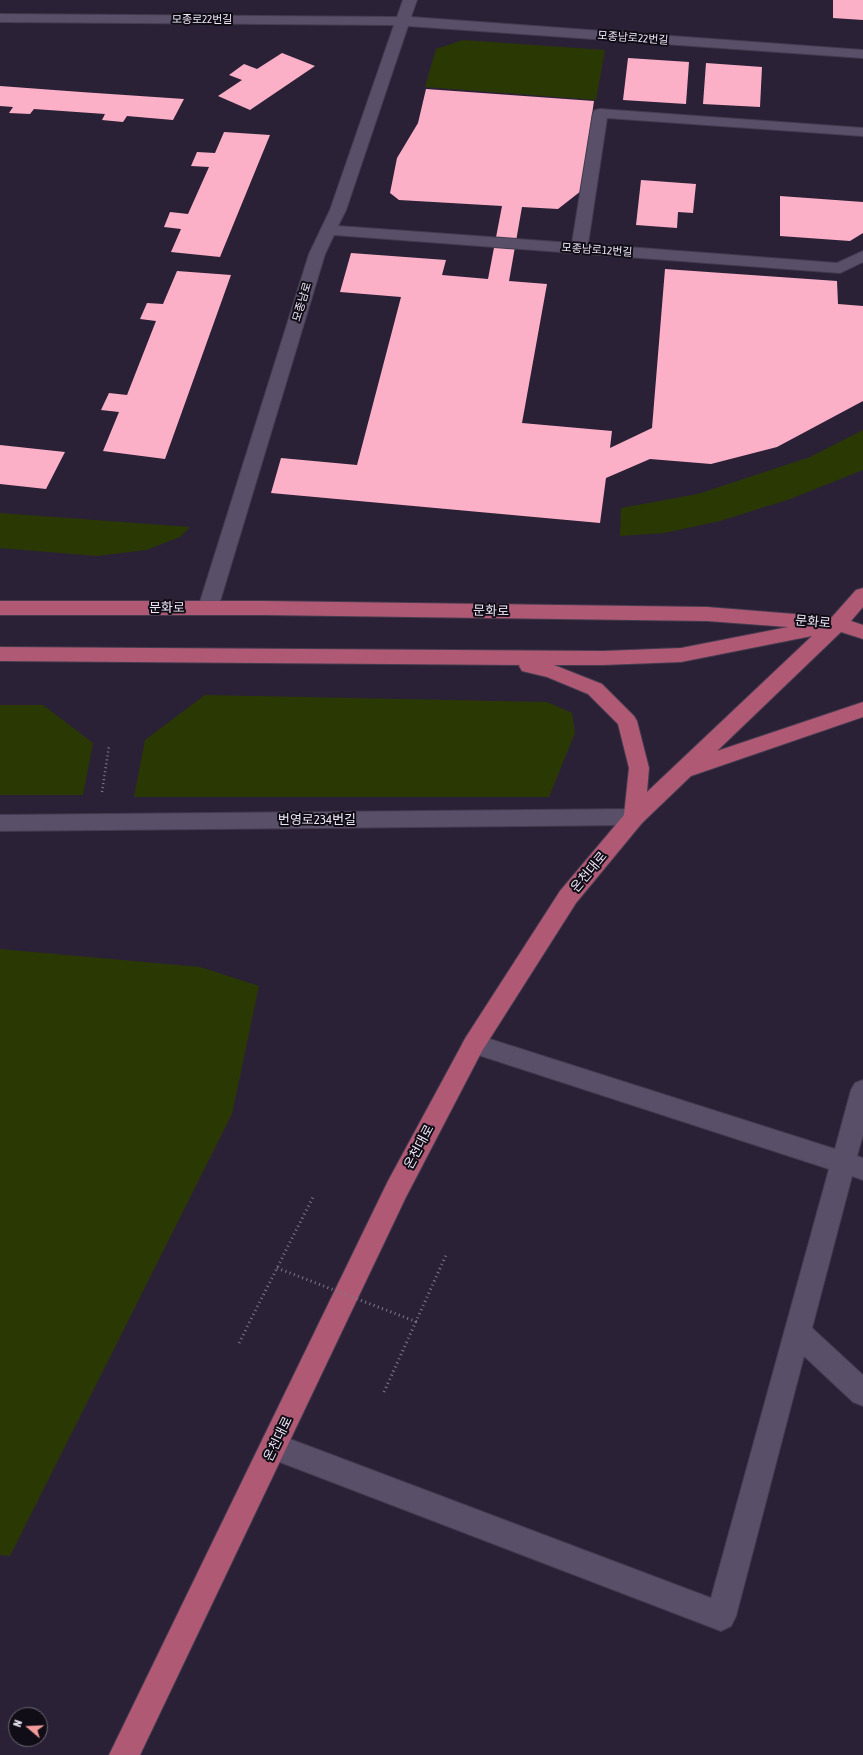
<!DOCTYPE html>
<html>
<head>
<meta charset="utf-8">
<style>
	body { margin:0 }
	#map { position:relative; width:863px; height:1755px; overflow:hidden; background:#2b2137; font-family:"Asap Condensed",sans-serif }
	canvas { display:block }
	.north { position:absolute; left:8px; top:1707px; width:40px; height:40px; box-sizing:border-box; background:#110d17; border:1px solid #696470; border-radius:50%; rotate:289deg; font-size:11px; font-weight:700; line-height:16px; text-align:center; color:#ede7f6 }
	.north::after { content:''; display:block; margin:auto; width:14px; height:18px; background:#f59b9c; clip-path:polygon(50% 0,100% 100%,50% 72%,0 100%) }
</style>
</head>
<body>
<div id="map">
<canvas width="863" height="1755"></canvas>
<div class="north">N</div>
</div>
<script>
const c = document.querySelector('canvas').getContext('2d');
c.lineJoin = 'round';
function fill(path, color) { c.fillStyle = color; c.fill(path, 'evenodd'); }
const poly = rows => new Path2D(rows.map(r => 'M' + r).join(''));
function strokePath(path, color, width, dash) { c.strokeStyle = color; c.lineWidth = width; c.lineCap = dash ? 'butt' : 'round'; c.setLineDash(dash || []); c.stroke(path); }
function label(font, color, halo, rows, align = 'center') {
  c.font = font + ' "Asap Condensed","Noto Sans KR",sans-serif'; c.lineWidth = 4; c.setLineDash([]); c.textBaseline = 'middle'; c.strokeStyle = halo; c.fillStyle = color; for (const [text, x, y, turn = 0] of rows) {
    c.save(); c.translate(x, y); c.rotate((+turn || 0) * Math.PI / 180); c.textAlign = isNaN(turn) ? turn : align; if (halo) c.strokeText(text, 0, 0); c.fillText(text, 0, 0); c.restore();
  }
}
fill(poly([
	[463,40,605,50,596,100,425,87,436,49],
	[863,430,863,470,790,499,720,521,664,533,620,536,621,508,698,494,810,457],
	[0,513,190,527,180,537,146,550,97,556,0,548],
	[205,695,547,702,572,713,575,733,549,797,134,797,145,740],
	[0,705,43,705,93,743,83,795,0,795],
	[0,949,200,967,259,986,232,1114,10,1556,0,1555]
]), '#2a3903');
fill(poly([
	[833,0,863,0,863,20,833,18],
	[282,53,315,66,250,110,218,96,242,80,229,75,244,64,257,69],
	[628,58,689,62,686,104,623,100],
	[706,63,762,67,760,107,703,104],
	[0,86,81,92,184,99,173,120,127,116,123,122,102,120,105,114,34,109,30,114,9,113,13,107,0,106],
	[426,89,594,101,581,191,558,209,522,207,509,281,547,284,522,423,612,431,610,448,652,428,665,269,837,281,838,304,863,306,863,401,777,447,711,464,650,459,606,478,600,523,271,493,281,458,357,465,401,297,340,292,351,253,446,260,442,275,488,279,502,206,399,200,390,193,397,158,418,123],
	[224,132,270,135,220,257,171,252,181,229,164,227,170,212,188,214,209,167,191,166,197,152,215,153],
	[641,180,696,184,693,213,678,212,677,228,636,225],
	[780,196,863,202,863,233,850,241,780,236],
	[177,271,231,275,165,459,103,451,119,412,101,410,109,393,127,395,156,321,140,319,147,303,163,304],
	[0,445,65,452,46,489,0,484]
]), '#fcb0c8');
const minor = poly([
	[403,0,417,0,411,17,863,50,863,58,408,26,346,210,338,226,572,243,593,113,595,110,600,109,863,128,863,136,607,118,588,244,837,263,863,251,863,262,840,273,334,235,325,254,218,608,215,613,208,615,201,613,198,608,309,254,330,210,394,25,0,22,0,14,397,17,403,0],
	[634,809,642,811,645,817,642,823,634,825,0,831,0,815,634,809],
	[474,1034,835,1149,851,1090,855,1083,863,1080,863,1135,857,1156,863,1158,863,1180,852,1176,812,1328,863,1375,863,1406,853,1402,804,1356,736,1616,731,1626,721,1631,264,1456,260,1446,264,1436,274,1433,711,1598,829,1169,466,1051,462,1044,466,1037,474,1034]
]);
const major = poly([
	[863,588,863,607,851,621,863,625,863,639,841,632,717,751,863,702,863,717,691,776,642,823,576,903,482,1051,406,1197,140,1755,109,1755,388,1181,466,1037,560,891,624,815,629,768,618,724,588,694,547,677,522,671,519,666,520,665,0,661,0,647,603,651,681,648,788,627,707,621,264,615,0,615,0,601,264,601,707,607,832,617,856,590,863,588],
	[812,636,647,792,649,768,637,721,634,716,602,684,554,665,603,665,681,662,812,636]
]);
strokePath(minor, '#443b4e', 2);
strokePath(major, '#443b4e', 2);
strokePath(poly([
	[102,792,109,746]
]), '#80788b', 2.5, [1, 3]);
strokePath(poly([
	[239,1343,314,1195],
	[384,1392,447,1253]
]), '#80788b', 3, [1, 3.5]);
fill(minor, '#5a4f68');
fill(major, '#af5974');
strokePath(poly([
	[277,1268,417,1322]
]), '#80788b', 3, [1, 3.5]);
label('11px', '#ede7f6', '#110d17', [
	["모종로22번길",202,20],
	["모종남로22번길",633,38,4],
	["모종남로12번길",597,250,4],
	["모종남로",302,302,-73]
]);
label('13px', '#ede7f6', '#110d17', [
	["문화로",167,608],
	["문화로",491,611,1],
	["문화로",813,622,5],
	["번영로234번길",317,820],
	["온천대로",589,872,-50],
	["온천대로",419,1147,-62],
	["온천대로",278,1439,-64]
]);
</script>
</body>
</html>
